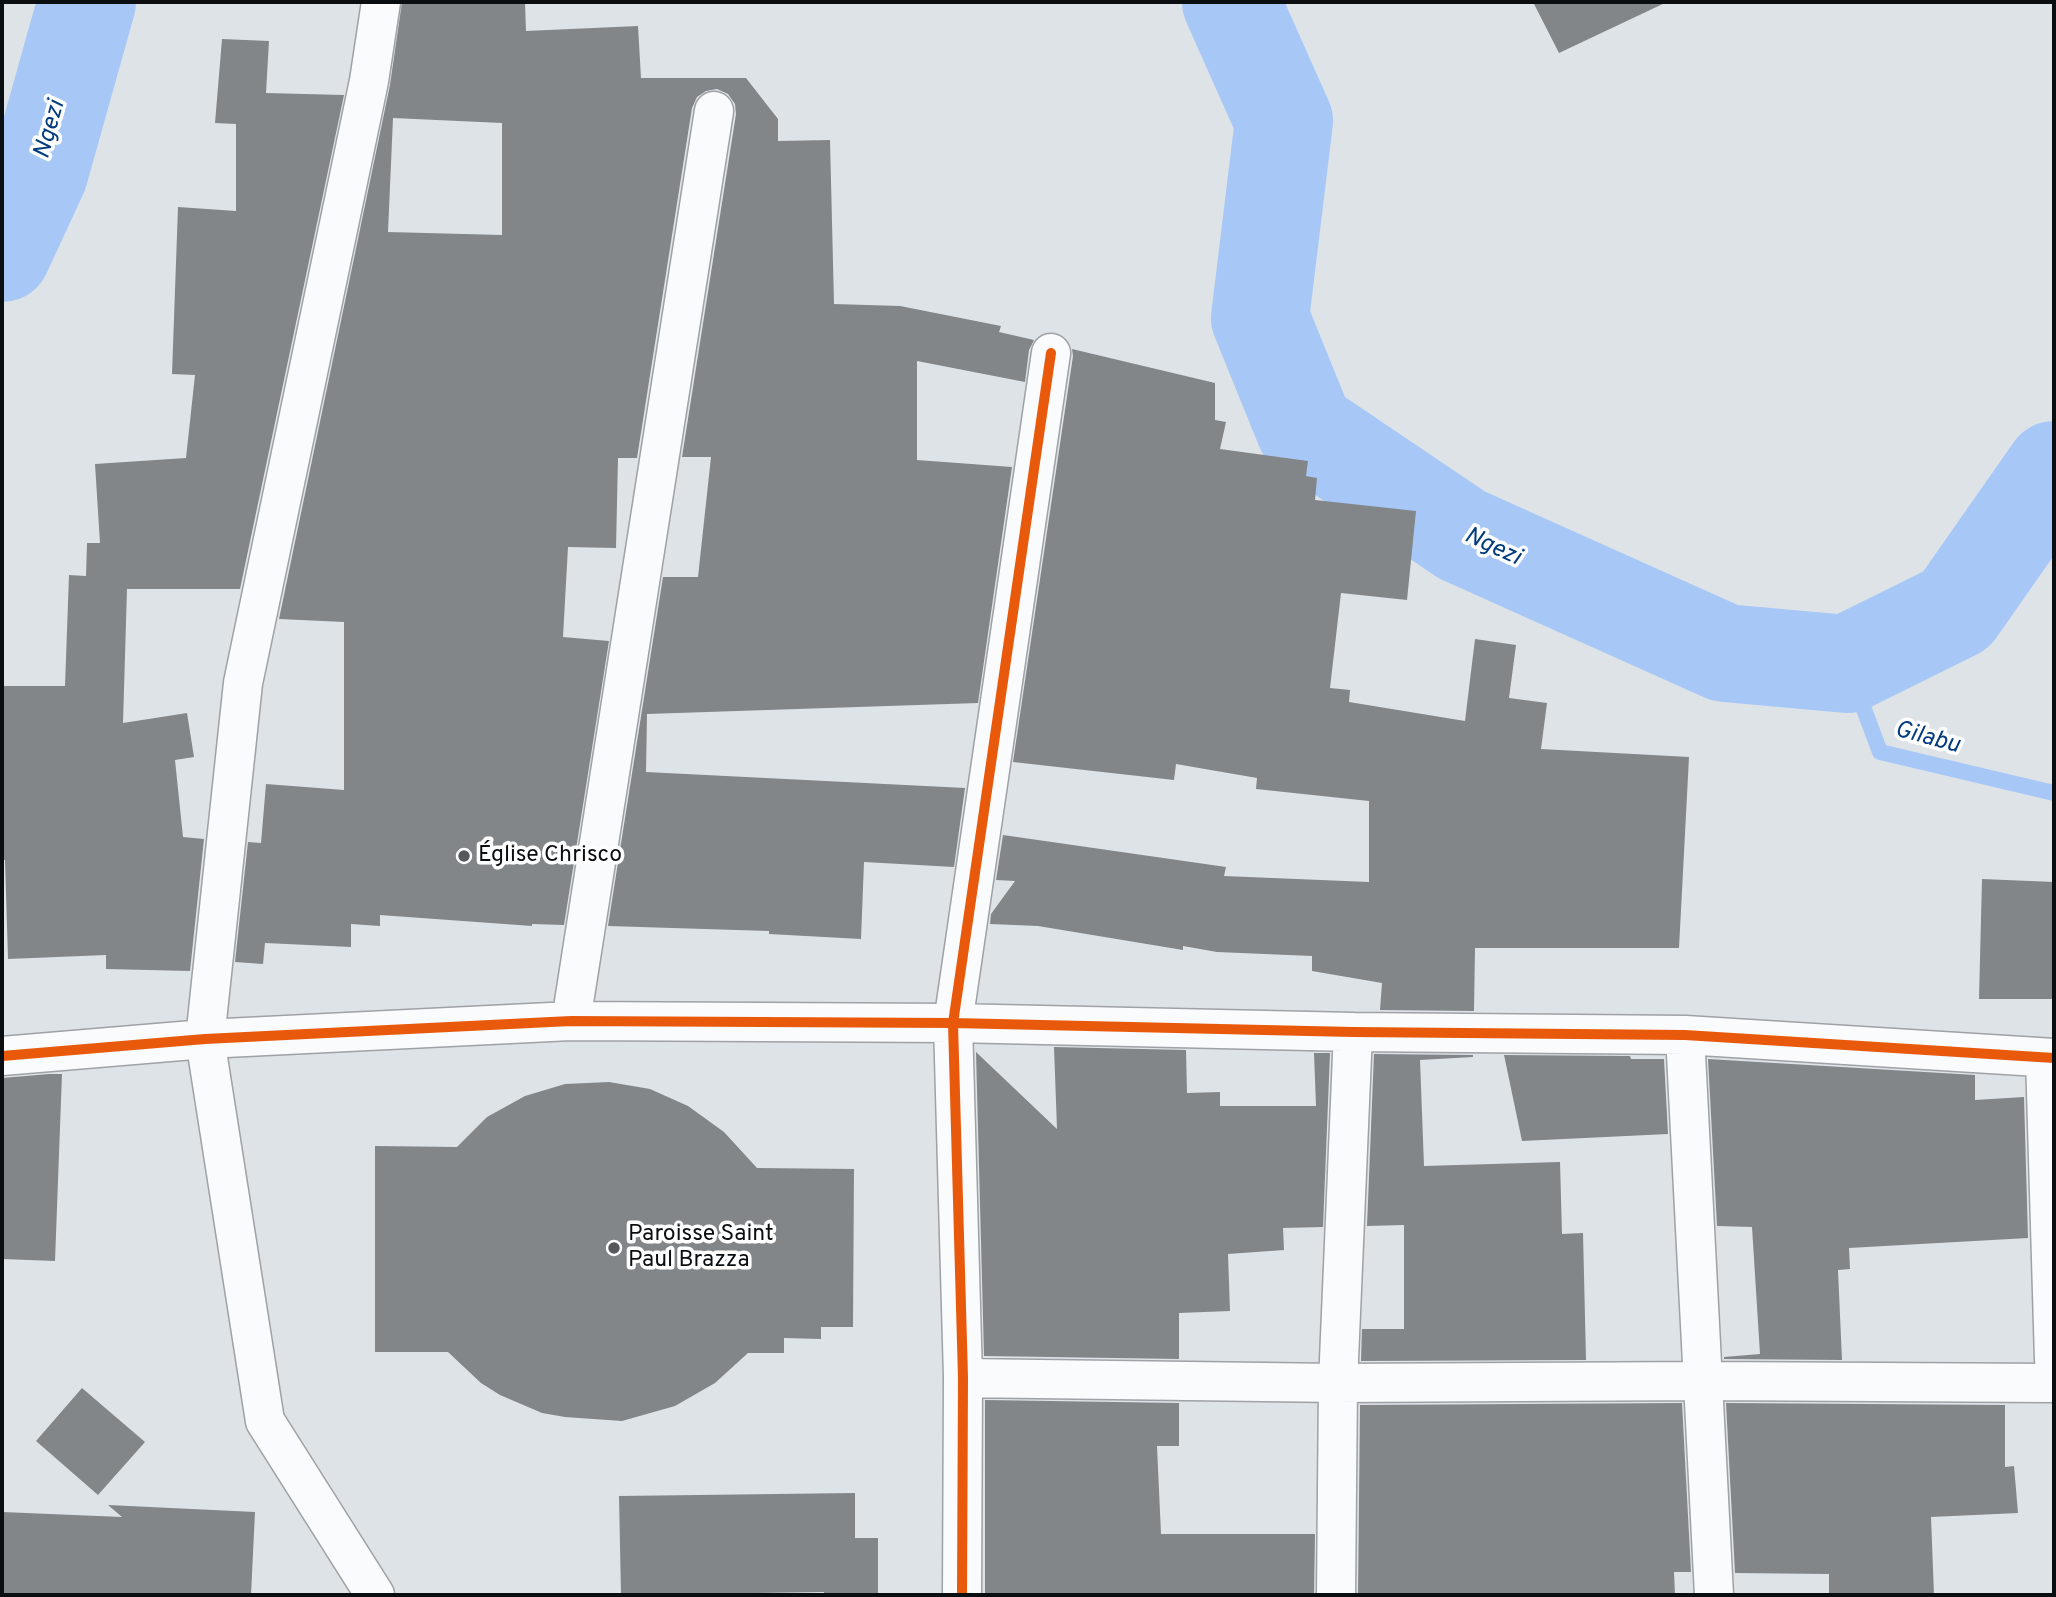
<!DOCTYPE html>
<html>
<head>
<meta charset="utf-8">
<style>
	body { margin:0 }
	#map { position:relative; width:2056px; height:1597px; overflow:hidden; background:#dee3e8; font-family:Overpass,sans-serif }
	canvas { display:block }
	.frame { position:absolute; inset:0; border:4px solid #0b0e11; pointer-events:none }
</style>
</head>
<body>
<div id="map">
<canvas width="2056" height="1597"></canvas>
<div class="frame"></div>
</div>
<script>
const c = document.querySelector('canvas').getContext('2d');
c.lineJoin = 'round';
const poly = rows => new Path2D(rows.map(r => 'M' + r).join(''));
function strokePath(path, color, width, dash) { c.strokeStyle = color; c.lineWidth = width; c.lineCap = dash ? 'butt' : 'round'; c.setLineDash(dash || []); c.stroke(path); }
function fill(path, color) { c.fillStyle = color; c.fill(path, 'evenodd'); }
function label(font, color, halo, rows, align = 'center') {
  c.font = font + ' Overpass,sans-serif'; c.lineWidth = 7; c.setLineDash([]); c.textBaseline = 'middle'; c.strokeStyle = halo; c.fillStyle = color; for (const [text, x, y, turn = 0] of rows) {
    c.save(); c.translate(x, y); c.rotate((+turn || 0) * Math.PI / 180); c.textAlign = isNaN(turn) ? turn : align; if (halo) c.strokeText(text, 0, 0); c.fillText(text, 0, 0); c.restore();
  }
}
strokePath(poly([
	[1847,664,1880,752,2054,793]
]), '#a7c8f6', 16);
strokePath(poly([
	[1231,2,1284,121,1260,318,1305,429,1462,535,1725,653,1847,664,1956,610,2054,470],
	[2,253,39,173,87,2]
]), '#a7c8f6', 98);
fill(poly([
	[402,2,525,2,526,31,638,26,641,78,746,78,778,119,778,141,830,140,834,304,900,306,1001,326,999,332,1034,340,1029,350,1025,382,917,361,917,460,1012,467,978,703,647,714,646,772,965,788,954,867,864,862,861,939,769,934,769,931,608,926,663,577,698,577,711,457,682,457,736,114,735,104,728,94,717,89,706,91,697,97,692,108,637,458,618,458,616,548,568,547,563,637,609,641,564,925,532,924,532,926,380,915,380,926,351,924,351,947,265,943,263,964,235,962,248,842,261,843,266,784,344,790,344,622,279,619,390,85],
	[393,118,502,123,502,235,388,232],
	[1533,2,1667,2,1559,53],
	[222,39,269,41,266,93,344,95,240,589,127,589,123,723,187,713,194,757,175,760,183,837,204,839,190,971,106,969,106,955,8,959,5,860,2,860,2,686,65,686,69,575,86,576,87,543,100,543,95,464,186,458,195,375,172,374,178,207,236,211,236,124,215,123],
	[1072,349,1215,383,1215,420,1226,422,1220,449,1308,461,1306,476,1317,478,1315,500,1416,511,1407,600,1341,593,1330,688,1350,690,1349,702,1465,721,1475,639,1516,645,1509,698,1547,703,1541,749,1689,757,1679,948,1475,948,1474,1011,1380,1010,1382,983,1312,971,1312,956,1217,952,1183,946,1183,950,1038,926,990,924,991,914,1015,881,996,880,1003,835,1226,867,1224,876,1369,882,1369,801,1256,789,1257,778,1176,764,1174,780,1013,762,1073,356],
	[1982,879,2054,882,2054,999,1979,999],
	[1054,1047,1186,1050,1187,1093,1220,1092,1220,1106,1316,1106,1314,1053,1330,1053,1323,1227,1283,1228,1284,1250,1228,1254,1230,1311,1179,1313,1179,1359,984,1356,976,1052,1057,1129],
	[1374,1054,1473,1055,1473,1057,1420,1060,1424,1166,1560,1162,1562,1234,1583,1233,1586,1360,1361,1361,1362,1329,1404,1329,1404,1225,1367,1226],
	[1504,1055,1630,1056,1631,1059,1664,1059,1668,1134,1522,1141],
	[1708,1059,1975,1075,1975,1100,2024,1097,2028,1238,1849,1248,1850,1269,1838,1270,1842,1360,1724,1359,1724,1357,1760,1354,1752,1227,1717,1226],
	[49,1074,62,1074,55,1261,2,1259,2,1078],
	[609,1082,650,1089,688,1106,724,1132,757,1168,854,1169,853,1327,821,1327,821,1339,784,1338,784,1353,748,1353,715,1383,675,1406,622,1421,565,1417,542,1413,500,1395,481,1383,448,1352,375,1352,375,1146,457,1147,487,1117,525,1096,565,1084],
	[82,1388,145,1442,98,1495,36,1441],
	[985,1400,1179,1403,1179,1446,1157,1446,1161,1534,1315,1534,1314,1595,985,1595],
	[1682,1403,1691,1572,1674,1572,1675,1595,1358,1595,1360,1405],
	[1726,1403,2005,1405,2005,1467,2014,1466,2018,1513,1931,1517,1934,1595,1829,1595,1829,1574,1735,1573],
	[855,1493,855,1538,878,1538,878,1595,824,1595,824,1592,621,1595,619,1496],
	[108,1505,255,1512,251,1595,2,1595,2,1512,122,1517]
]), '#828689');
const minor = poly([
	[571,1021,714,111],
	[1685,1035,1714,1595],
	[2,1056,205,1039,571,1021,953,1023,1353,1032,1685,1035,2054,1058],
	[2045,1058,2054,1360],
	[963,1378,1338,1383,1704,1381,2054,1383],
	[375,1595,265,1421,205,1039,243,683,369,81,381,2],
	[962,1595,963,1378,953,1023,1051,353],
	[1336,1595,1338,1383,1353,1032]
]);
strokePath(minor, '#9ea1a5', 41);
strokePath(minor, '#fafbfc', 38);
strokePath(poly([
	[2,1056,205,1039,571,1021,953,1023,1353,1032,1685,1035,2054,1058],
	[962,1595,963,1378,953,1023,1051,353]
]), '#e8590c', 10);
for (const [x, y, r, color] of [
	[464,856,7,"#55595c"],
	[614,1248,7,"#55595c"]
]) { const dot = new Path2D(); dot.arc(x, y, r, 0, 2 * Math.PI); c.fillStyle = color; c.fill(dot); strokePath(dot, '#fff', 2.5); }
label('23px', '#0b0e11', '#fff', [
	["Église Chrisco",478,856],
	["Paroisse Saint",628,1235],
	["Paul Brazza",628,1261]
], 'left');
label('italic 24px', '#013b7e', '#fff', [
	["Ngezi",51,130,-74],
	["Ngezi",1492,548,25],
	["Gilabu",1927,739,15]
]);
</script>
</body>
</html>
